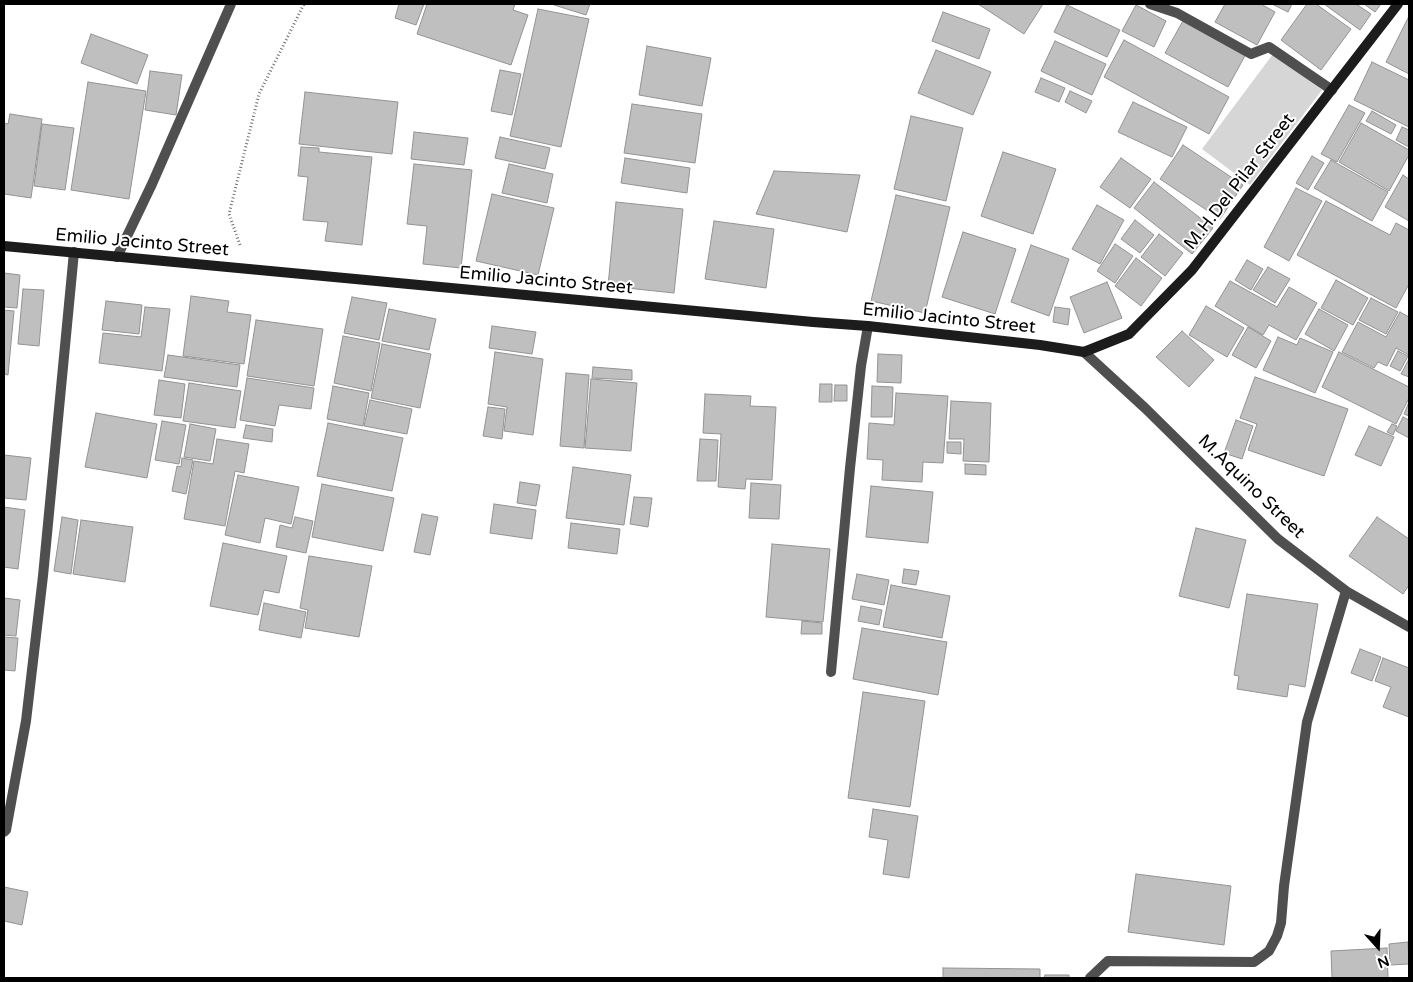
<!DOCTYPE html>
<html>
<head>
<meta charset="utf-8">
<style>
	body { margin:0 }
	#map { position:relative; width:1413px; height:982px; overflow:hidden; background:#fff; font-family:"Varela Round",sans-serif }
	canvas { display:block }
	.frame { position:absolute; inset:0; border:5px solid #000; pointer-events:none }
	.north { position:absolute; left:1353px; top:922px; width:50px; height:50px; -webkit-text-stroke:4px #fff; paint-order:stroke; rotate:160deg; font-size:14px; font-weight:700; line-height:20px; text-align:center; color:#000 }
	.north::after { content:''; display:block; margin:auto; width:18px; height:22px; background:#000; clip-path:polygon(50% 0,100% 100%,50% 72%,0 100%) }
</style>
</head>
<body>
<div id="map">
<canvas width="1413" height="982"></canvas>
<div class="frame"></div>
<div class="north">N</div>
</div>
<script>
const c = document.querySelector('canvas').getContext('2d');
c.lineJoin = 'round';
function fill(path, color) { c.fillStyle = color; c.fill(path, 'evenodd'); }
const poly = rows => new Path2D(rows.map(r => 'M' + r).join(''));
function strokePath(path, color, width, dash) { c.strokeStyle = color; c.lineWidth = width; c.lineCap = dash ? 'butt' : 'round'; c.setLineDash(dash || []); c.stroke(path); }
function label(font, color, halo, rows, align = 'center') {
  c.font = font + ' "Varela Round",sans-serif'; c.lineWidth = 4; c.setLineDash([]); c.textBaseline = 'middle'; c.strokeStyle = halo; c.fillStyle = color; for (const [text, x, y, turn = 0] of rows) {
    c.save(); c.translate(x, y); c.rotate((+turn || 0) * Math.PI / 180); c.textAlign = isNaN(turn) ? turn : align; if (halo) c.strokeText(text, 0, 0); c.fillText(text, 0, 0); c.restore();
  }
}
fill(poly([
	[1273,54,1322,90,1250,185,1202,149]
]), '#d6d6d6');
const building = poly([
	[399,4,424,4,416,25,395,18,399,4],
	[427,4,515,4,513,10,528,15,511,65,417,34,427,4],
	[555,4,590,4,586,15,554,5,555,4],
	[978,4,1043,4,1024,34,978,4],
	[1225,4,1261,4,1275,12,1257,45,1215,22,1225,4],
	[1272,4,1292,4,1288,12,1272,4],
	[1307,4,1316,4,1351,29,1321,70,1281,40,1307,4],
	[1324,4,1356,4,1371,14,1360,30,1324,4],
	[1364,4,1381,4,1375,12,1364,4],
	[1067,5,1120,30,1107,57,1054,32,1067,5],
	[1136,5,1166,21,1154,47,1122,31,1136,5],
	[538,9,589,19,561,147,510,136,538,9],
	[943,12,990,29,979,59,932,41,943,12],
	[1409,16,1409,74,1386,62,1409,16],
	[1184,19,1247,52,1228,87,1165,53,1184,19],
	[91,34,148,55,137,84,81,63,91,34],
	[1124,40,1229,97,1209,134,1104,77,1124,40],
	[1055,41,1106,64,1092,95,1041,71,1055,41],
	[647,46,711,58,702,106,639,95,647,46],
	[936,50,991,72,973,115,918,93,936,50],
	[1372,62,1409,80,1409,127,1354,100,1372,62],
	[500,70,521,74,512,115,491,111,500,70],
	[150,71,182,75,176,115,145,110,150,71],
	[1041,78,1065,88,1059,102,1035,92,1041,78],
	[88,82,146,91,129,199,71,190,88,82],
	[1070,91,1092,101,1086,113,1065,102,1070,91],
	[305,92,398,102,392,154,299,144,305,92],
	[1133,102,1187,127,1172,157,1118,132,1133,102],
	[632,104,702,114,695,163,624,153,632,104],
	[1349,105,1365,113,1337,162,1321,154,1349,105],
	[1372,111,1396,125,1391,134,1366,121,1372,111],
	[10,114,42,119,31,198,4,194,4,123,8,124,10,114],
	[911,116,963,128,946,201,894,189,911,116],
	[1361,123,1409,150,1409,155,1389,191,1339,162,1361,123],
	[42,124,74,128,65,190,34,186,42,124],
	[1402,127,1409,130,1409,147,1396,140,1402,127],
	[414,132,468,138,464,165,411,159,414,132],
	[500,137,550,148,545,169,495,158,500,137],
	[1183,145,1243,185,1220,219,1160,179,1183,145],
	[301,147,319,148,319,152,372,157,362,245,325,241,328,222,303,220,308,177,298,176,301,147],
	[1003,152,1056,169,1033,234,981,216,1003,152],
	[1312,156,1324,163,1308,190,1296,183,1312,156],
	[625,158,690,168,687,193,621,183,625,158],
	[1121,158,1151,179,1130,208,1100,187,1121,158],
	[1331,160,1388,192,1372,221,1314,188,1331,160],
	[414,164,472,170,461,268,423,264,427,226,407,224,414,164],
	[509,164,553,174,547,203,502,193,509,164],
	[774,171,860,175,847,232,756,214,774,171],
	[1403,175,1409,179,1409,221,1385,207,1403,175],
	[1154,182,1213,228,1192,254,1134,208,1154,182],
	[1296,188,1322,201,1289,261,1264,247,1296,188],
	[492,194,554,208,538,275,476,261,492,194],
	[896,195,950,207,925,313,871,301,896,195],
	[1326,201,1390,235,1396,223,1409,230,1409,284,1396,308,1297,255,1326,201],
	[616,202,683,209,674,293,608,286,616,202],
	[1097,205,1124,220,1100,264,1072,249,1097,205],
	[1135,220,1154,235,1140,253,1121,239,1135,220],
	[714,221,774,229,766,288,705,279,714,221],
	[963,232,1016,249,995,314,942,297,963,232],
	[1159,234,1183,253,1165,276,1141,257,1159,234],
	[1115,244,1133,256,1115,283,1097,271,1115,244],
	[1031,245,1069,259,1049,316,1011,302,1031,245],
	[1136,258,1162,278,1141,306,1115,286,1136,258],
	[1247,260,1263,269,1251,290,1235,280,1247,260],
	[1268,267,1290,279,1275,303,1253,290,1268,267],
	[4,273,20,275,17,308,4,307,4,273],
	[1336,280,1368,298,1353,325,1321,308,1336,280],
	[1230,281,1277,307,1289,287,1317,303,1296,340,1269,325,1263,335,1215,306,1230,281],
	[1107,282,1122,318,1084,333,1070,297,1107,282],
	[23,289,44,290,39,346,18,344,23,289],
	[191,296,229,301,227,312,251,315,244,364,183,356,191,296],
	[352,297,387,303,379,340,344,333,352,297],
	[1371,298,1398,312,1386,334,1359,320,1371,298],
	[106,301,142,305,139,334,102,330,106,301],
	[1206,306,1244,328,1227,357,1189,335,1206,306],
	[145,307,170,309,162,371,99,363,103,333,141,337,145,307],
	[1055,307,1070,309,1068,325,1053,322,1055,307],
	[389,309,436,319,429,350,382,341,389,309],
	[1319,309,1348,325,1334,351,1305,334,1319,309],
	[4,310,14,311,8,375,4,374,4,310],
	[1400,312,1409,317,1409,355,1396,348,1387,366,1378,362,1374,368,1342,352,1358,322,1386,337,1400,312],
	[256,320,323,329,314,386,247,376,256,320],
	[492,326,536,332,532,354,489,348,492,326],
	[1248,327,1271,341,1256,368,1232,355,1248,327],
	[1182,331,1214,360,1189,387,1156,357,1182,331],
	[343,336,380,343,371,391,334,383,343,336],
	[1278,337,1297,345,1300,338,1333,352,1315,393,1263,370,1278,337],
	[382,344,431,354,420,408,371,398,382,344],
	[1398,351,1408,356,1400,371,1390,366,1398,351],
	[495,352,543,359,533,435,504,431,507,407,488,404,495,352],
	[1339,352,1409,387,1409,398,1396,424,1322,387,1339,352],
	[878,354,902,355,901,383,877,382,878,354],
	[168,355,240,365,237,387,164,377,168,355],
	[1409,359,1409,377,1401,374,1409,359],
	[593,367,632,370,632,380,592,378,593,367],
	[566,373,589,375,584,448,560,446,566,373],
	[1255,377,1348,409,1324,476,1248,450,1257,424,1240,418,1255,377],
	[247,378,314,388,311,409,279,405,275,426,240,420,247,378],
	[591,379,637,383,631,451,585,448,591,379],
	[159,380,185,384,181,418,154,415,159,380],
	[189,383,241,391,235,428,183,421,189,383],
	[820,384,832,384,832,402,819,402,820,384],
	[835,385,847,385,847,401,834,401,835,385],
	[333,386,369,393,363,426,327,419,333,386],
	[872,386,893,387,892,417,871,417,872,386],
	[896,393,948,396,943,463,923,462,922,482,882,480,883,460,867,459,869,423,894,425,896,393],
	[705,394,751,396,750,406,776,407,772,480,746,479,745,489,718,487,721,434,703,433,705,394],
	[370,400,412,409,407,434,364,426,370,400],
	[951,401,991,403,989,462,963,461,964,439,949,439,951,401],
	[1409,402,1409,416,1404,414,1409,402],
	[488,407,505,409,502,439,483,436,488,407],
	[96,413,157,424,147,478,85,467,96,413],
	[1403,417,1409,420,1409,438,1396,431,1403,417],
	[1236,420,1253,426,1242,459,1224,453,1236,420],
	[162,421,186,425,179,464,155,460,162,421],
	[328,423,403,438,392,491,317,476,328,423],
	[190,424,216,429,210,461,184,457,190,424],
	[1392,424,1397,426,1393,435,1387,432,1392,424],
	[246,425,273,429,272,442,243,438,246,425],
	[1369,426,1394,437,1381,466,1355,455,1369,426],
	[217,439,249,444,244,473,235,471,225,526,184,519,194,461,213,464,217,439],
	[700,439,718,440,716,481,697,481,700,439],
	[947,442,961,442,961,454,947,453,947,442],
	[4,455,31,458,26,500,4,498,4,455],
	[182,458,193,460,186,494,172,491,177,466,181,467,182,458],
	[965,464,986,465,986,475,965,474,965,464],
	[573,467,631,475,624,525,566,518,573,467],
	[238,475,299,487,291,524,265,518,260,543,225,535,238,475],
	[520,482,540,485,536,506,517,503,520,482],
	[751,483,781,485,779,519,749,518,751,483],
	[322,484,394,498,383,551,312,537,322,484],
	[871,486,933,492,928,543,866,537,871,486],
	[634,497,652,498,648,527,630,524,634,497],
	[494,504,536,510,532,539,490,533,494,504],
	[4,507,25,510,18,569,4,567,4,507],
	[422,514,438,517,430,555,414,552,422,514],
	[62,517,78,520,71,574,54,571,62,517],
	[295,517,313,521,306,553,276,547,280,525,292,528,295,517],
	[1377,517,1409,539,1409,585,1403,594,1349,556,1377,517],
	[81,520,133,527,125,582,73,574,81,520],
	[571,523,620,529,617,554,568,548,571,523],
	[1196,528,1246,540,1229,608,1179,596,1196,528],
	[223,543,287,556,279,593,264,590,258,615,210,606,223,543],
	[772,544,830,549,823,622,766,617,772,544],
	[309,556,372,566,359,637,305,628,308,610,300,608,309,556],
	[904,569,919,571,916,585,902,583,904,569],
	[857,574,889,580,884,605,852,599,857,574],
	[891,585,950,596,942,638,883,627,891,585],
	[1247,594,1318,604,1305,687,1289,684,1287,697,1237,689,1239,676,1234,675,1247,594],
	[4,598,20,600,16,636,4,635,4,598],
	[264,603,306,612,301,638,259,630,264,603],
	[861,606,882,610,879,625,858,621,861,606],
	[802,621,822,623,822,634,801,634,802,621],
	[862,628,947,642,938,695,853,679,862,628],
	[4,637,18,638,15,671,4,670,4,637],
	[1360,649,1381,657,1372,681,1351,673,1360,649],
	[1383,658,1409,668,1409,717,1383,707,1391,687,1375,681,1383,658],
	[863,692,925,701,910,807,848,798,863,692],
	[873,809,918,816,909,878,883,874,888,840,869,837,873,809],
	[1136,874,1231,886,1224,945,1128,932,1136,874],
	[4,887,28,892,22,925,4,921,4,887],
	[1408,942,1409,964,1390,965,1389,944,1408,942],
	[1387,948,1388,978,1332,978,1331,951,1387,948],
	[943,968,1040,969,1040,978,943,978,943,968],
	[1045,975,1069,975,1069,978,1044,978,1045,975]
]);
fill(building, '#bfbfbf');
strokePath(building, '#939393', 1);
strokePath(poly([
	[240,245,229,214,259,94,304,4]
]), '#717171', 3, [1, 2.5]);
strokePath(poly([
	[1150,4,1177,13,1251,54,1269,47,1332,90],
	[117,257,152,184,231,4],
	[1084,352,1145,408,1278,539,1346,591,1409,627],
	[831,672,850,468,861,366,868,326],
	[4,832,6,830,26,721,43,576,74,252],
	[1090,978,1108,961,1254,962,1269,951,1277,936,1281,923,1284,886,1307,722,1346,591]
]), '#4f4f4f', 10);
strokePath(poly([
	[4,246,813,322,868,326,1040,345,1084,352,1129,334,1192,270,1398,4]
]), '#1c1c1c', 10);
label('18px', '#000', '#fff', [
	["M.H.Del Pilar Street",1240,182,-52],
	["Emilio Jacinto Street",142,243,5],
	["Emilio Jacinto Street",546,281,5],
	["Emilio Jacinto Street",949,319,6],
	["M.Aquino Street",1251,487,44]
]);
</script>
</body>
</html>
